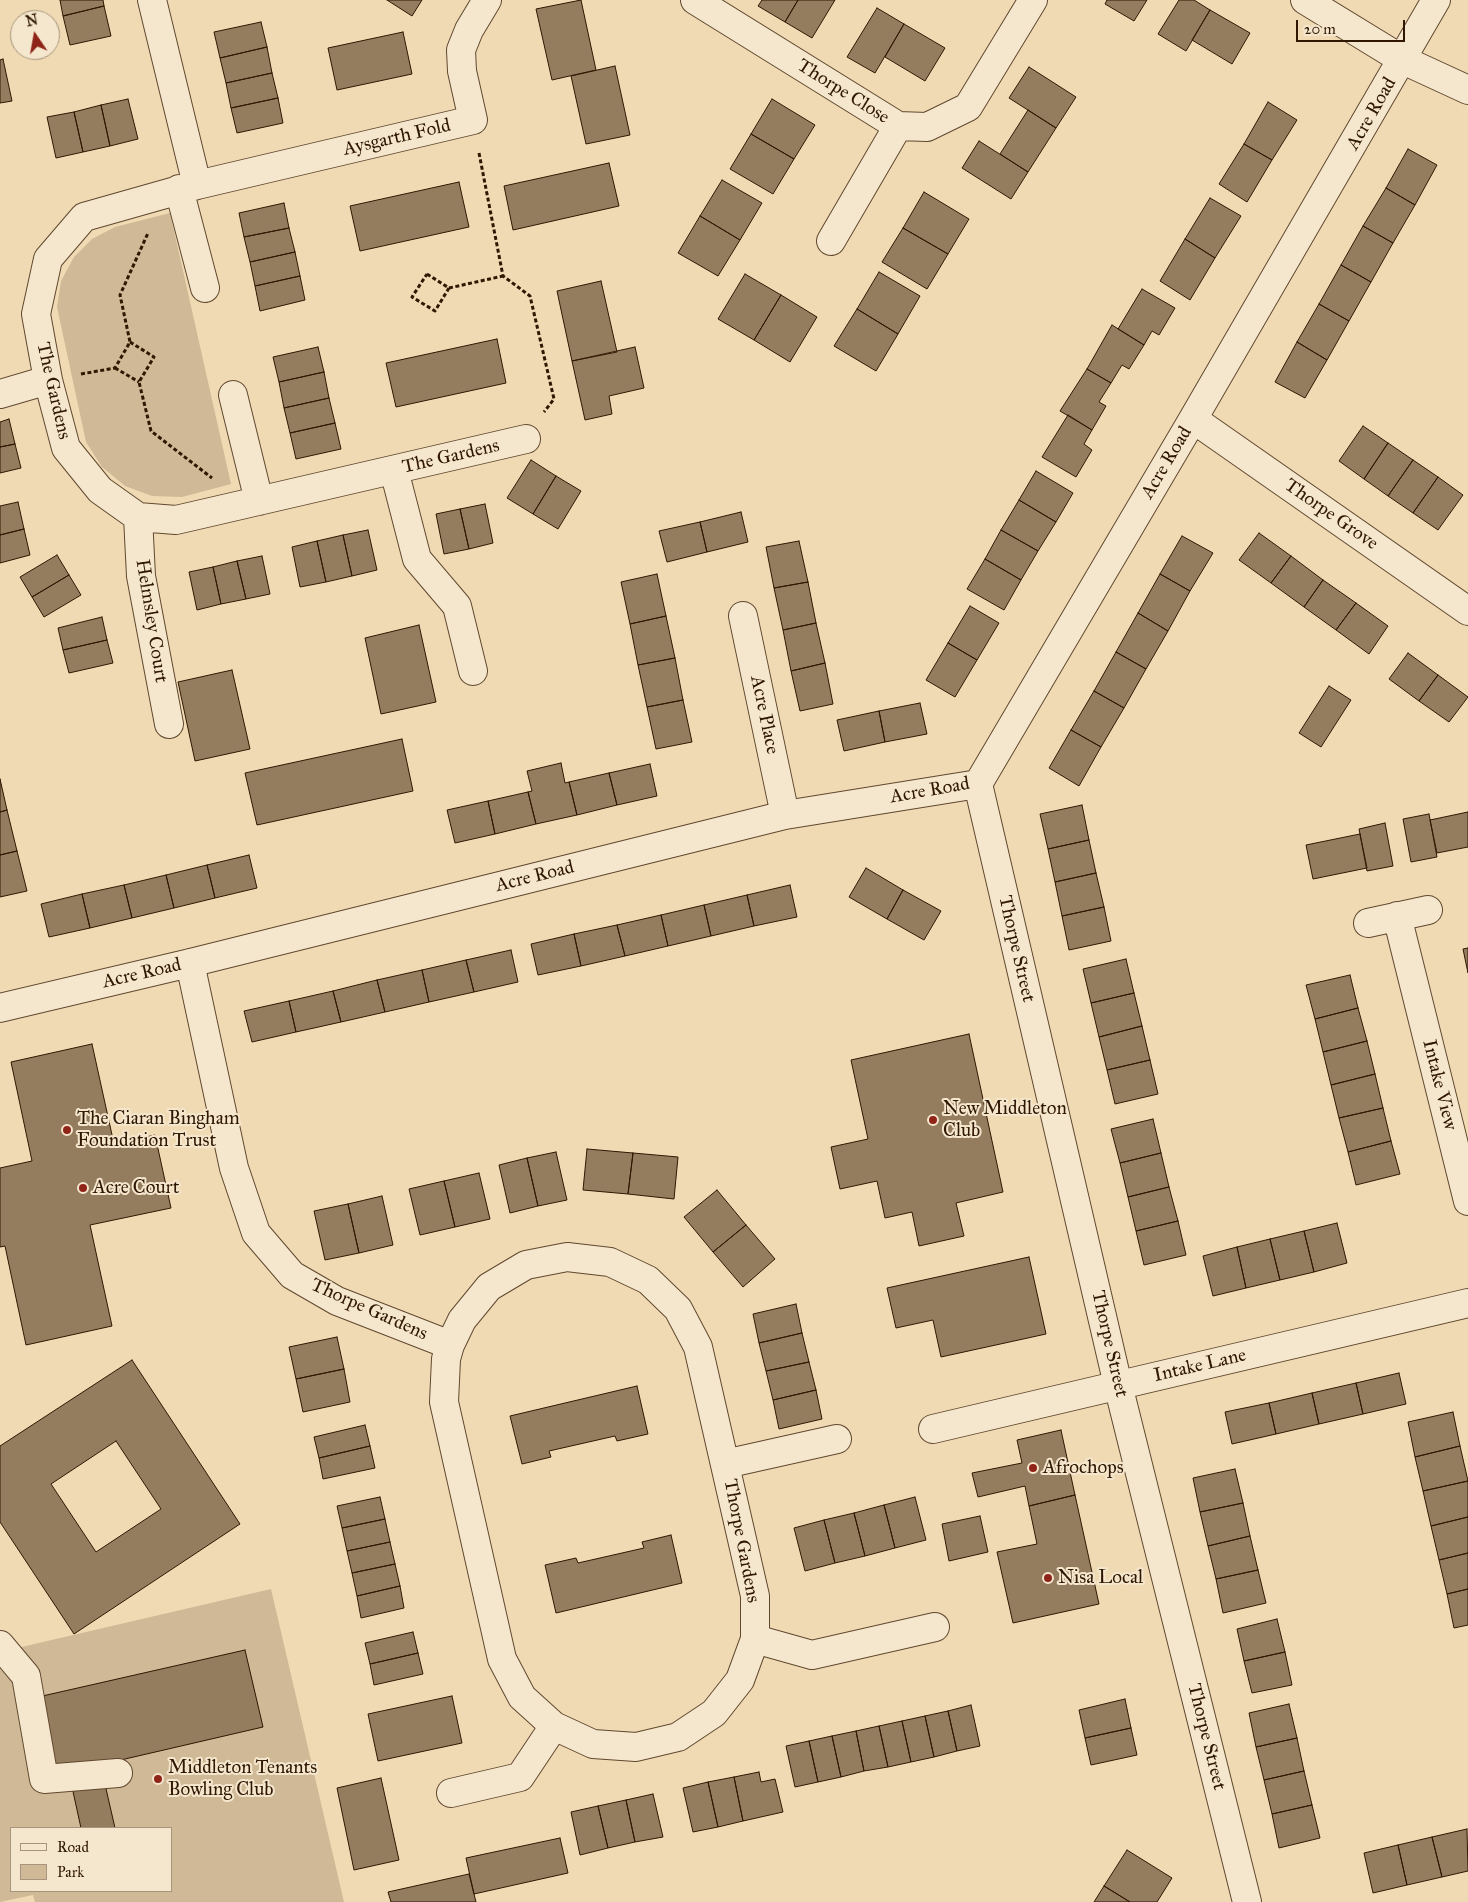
<!DOCTYPE html>
<html>
<head>
<meta charset="utf-8">
<style>
	body { margin:0 }
	#map { position:relative; width:1468px; height:1902px; overflow:hidden; background:#f0dab4; font-family:"IM FELL Great Primer",serif }
	canvas { display:block }
	.legend { position:absolute; left:10px; top:1827px; width:162px; height:65px; box-sizing:border-box; background:#f5e7ce; border:1px solid #a6947c; margin:0; padding:6px 9px; list-style:none; font-size:15px; color:#301702 }
	.legend li { display:flex; align-items:center; gap:10px; height:25px }
	.legend b { width:25px; border:1px solid #a6947c }
	.north { position:absolute; left:10px; top:10px; width:50px; height:50px; box-sizing:border-box; background:#f5e7ce; border:1px solid #a6947c; border-radius:50%; rotate:348deg; font-size:14px; font-weight:700; line-height:20px; text-align:center; color:#301702 }
	.north::after { content:''; display:block; margin:auto; width:18px; height:22px; background:#8f2418; clip-path:polygon(50% 0,100% 100%,50% 72%,0 100%) }
	.scale { position:absolute; left:1296px; top:20px; width:109px; height:22px; box-sizing:border-box; border:2px solid #301702; border-top:0; padding-left:6px; font-size:15px; line-height:18px; white-space:nowrap; color:#301702; -webkit-text-stroke:4px #f5e7ce; paint-order:stroke }
</style>
</head>
<body>
<div id="map">
<canvas width="1468" height="1902"></canvas>
<ul class="legend">
<li><b style="height:6px;background:#f5e7ce"></b>Road</li>
<li><b style="height:14px;background:#cfb996"></b>Park</li>
</ul>
<div class="north">N</div>
<div class="scale">20 m</div>
</div>
<script>
const c = document.querySelector('canvas').getContext('2d');
c.lineJoin = 'round';
function fill(path, color) { c.fillStyle = color; c.fill(path, 'evenodd'); }
const poly = rows => new Path2D(rows.map(r => 'M' + r).join(''));
function strokePath(path, color, width, dash) { c.strokeStyle = color; c.lineWidth = width; c.lineCap = dash ? 'butt' : 'round'; c.setLineDash(dash || []); c.stroke(path); }
function label(font, color, halo, rows, align = 'center') {
  c.font = font + ' "IM FELL Great Primer",serif'; c.lineWidth = 4; c.setLineDash([]); c.textBaseline = 'middle'; c.strokeStyle = halo; c.fillStyle = color; for (const [text, x, y, turn = 0] of rows) {
    c.save(); c.translate(x, y); c.rotate((+turn || 0) * Math.PI / 180); c.textAlign = isNaN(turn) ? turn : align; if (halo) c.strokeText(text, 0, 0); c.fillText(text, 0, 0); c.restore();
  }
}
fill(poly([
	[170,213,231,484,182,497,152,496,125,486,102,467,86,442,57,307,61,281,74,257,92,239,115,227],
	[271,1589,344,1902,35,1902,33,1895,0,1902,0,1652],
	[11,1828,171,1828,171,1891,11,1891]
]), '#cfb996');
const building = poly([
	[60,0,103,0,104,6,63,16,60,0],
	[387,0,422,0,412,16,387,0],
	[581,0,596,70,552,80,536,9,581,0],
	[762,0,798,0,785,22,758,6,762,0],
	[798,0,835,0,812,38,785,22,798,0],
	[1107,0,1147,0,1134,21,1105,4,1107,0],
	[1179,0,1194,0,1210,10,1186,51,1158,34,1179,0],
	[104,6,111,36,70,45,63,16,104,6],
	[877,8,904,24,875,73,847,57,877,8],
	[1210,10,1250,33,1232,64,1192,40,1210,10],
	[261,22,267,47,220,58,214,32,261,22],
	[904,24,945,48,925,81,885,57,904,24],
	[403,32,412,74,337,90,328,48,403,32],
	[267,47,272,73,226,83,220,58,267,47],
	[3,59,12,101,0,103,0,60,3,59],
	[615,66,630,135,586,144,571,76,615,66],
	[1029,67,1076,97,1056,128,1009,98,1029,67],
	[272,73,278,98,231,108,226,83,272,73],
	[278,98,283,123,237,133,231,108,278,98],
	[128,99,138,139,110,146,101,105,128,99],
	[772,99,815,125,794,159,751,134,772,99],
	[1268,102,1297,120,1272,160,1244,144,1268,102],
	[101,105,110,146,83,152,74,112,101,105],
	[1028,110,1056,128,1028,172,1000,154,1028,110],
	[74,112,83,152,56,158,47,117,74,112],
	[751,134,794,159,773,194,730,169,751,134],
	[979,141,1028,172,1011,199,962,168,979,141],
	[1244,144,1272,160,1247,202,1219,184,1244,144],
	[1408,149,1437,165,1415,205,1386,188,1408,149],
	[609,163,619,206,513,230,504,186,609,163],
	[722,180,762,203,740,240,700,216,722,180],
	[459,182,469,227,360,251,350,206,459,182],
	[1386,188,1415,205,1393,243,1363,226,1386,188],
	[924,192,969,219,948,254,903,228,924,192],
	[1210,198,1241,216,1215,258,1185,239,1210,198],
	[284,203,289,228,244,237,239,213,284,203],
	[700,216,740,240,718,276,678,253,700,216],
	[1363,226,1393,243,1371,282,1341,265,1363,226],
	[289,228,295,252,250,262,244,237,289,228],
	[903,228,948,254,927,289,882,262,903,228],
	[1185,239,1215,258,1190,300,1160,281,1185,239],
	[295,252,300,276,255,286,250,262,295,252],
	[1341,265,1371,282,1349,321,1319,304,1341,265],
	[879,272,920,296,898,334,857,309,879,272],
	[745,274,781,295,754,340,718,319,745,274],
	[300,276,305,300,260,311,255,286,300,276],
	[601,281,617,352,572,361,557,291,601,281],
	[1142,289,1175,308,1159,335,1152,331,1144,345,1118,329,1142,289],
	[781,295,817,317,790,362,754,340,781,295],
	[1319,304,1349,321,1327,360,1297,342,1319,304],
	[857,309,898,334,876,371,834,346,857,309],
	[1112,325,1144,345,1129,369,1122,365,1111,383,1087,369,1112,325],
	[497,339,506,383,396,407,386,363,497,339],
	[1297,342,1327,360,1305,398,1275,382,1297,342],
	[318,347,324,372,279,382,273,357,318,347],
	[635,347,644,388,609,396,612,414,585,420,572,361,635,347],
	[1087,369,1111,383,1099,402,1106,406,1092,430,1060,411,1087,369],
	[324,372,329,398,284,408,279,382,324,372],
	[329,398,335,423,290,433,284,408,329,398],
	[1068,415,1092,430,1084,444,1092,450,1076,477,1042,457,1068,415],
	[9,419,15,444,0,447,0,422,9,419],
	[335,423,341,449,296,459,290,433,335,423],
	[1363,426,1388,443,1364,479,1339,461,1363,426],
	[1388,443,1413,460,1388,496,1364,479,1388,443],
	[15,444,21,468,0,473,0,447,15,444],
	[531,460,556,476,533,514,507,498,531,460],
	[1413,460,1438,477,1413,513,1388,496,1413,460],
	[1036,471,1073,493,1056,522,1019,500,1036,471],
	[556,476,581,491,558,529,533,514,556,476],
	[1438,477,1463,495,1438,530,1413,513,1438,477],
	[1019,500,1056,522,1038,551,1001,530,1019,500],
	[18,502,24,529,0,535,0,506,18,502],
	[485,504,493,543,469,549,460,509,485,504],
	[460,509,469,549,444,554,436,514,460,509],
	[741,512,748,542,707,552,700,522,741,512],
	[700,522,707,552,667,562,659,531,700,522],
	[24,529,30,555,0,563,0,535,24,529],
	[368,530,377,570,352,576,343,535,368,530],
	[1001,530,1038,551,1021,580,985,559,1001,530],
	[1259,533,1291,556,1271,583,1239,560,1259,533],
	[343,535,352,576,326,582,317,541,343,535],
	[1182,536,1213,553,1190,591,1160,574,1182,536],
	[317,541,326,582,300,587,292,547,317,541],
	[799,541,808,582,774,588,766,547,799,541],
	[57,555,69,575,32,597,20,577,57,555],
	[262,556,270,594,246,599,237,561,262,556],
	[1291,556,1323,580,1304,607,1271,583,1291,556],
	[985,559,1021,580,1004,610,967,589,985,559],
	[237,561,246,599,221,604,213,567,237,561],
	[213,567,221,604,197,610,189,572,213,567],
	[657,574,666,616,630,624,621,582,657,574],
	[1160,574,1190,591,1168,631,1138,613,1160,574],
	[69,575,81,595,44,617,32,597,69,575],
	[1323,580,1356,603,1336,630,1304,607,1323,580],
	[808,582,816,623,783,630,774,588,808,582],
	[1356,603,1388,626,1369,654,1336,630,1356,603],
	[970,606,999,623,977,660,948,643,970,606],
	[1138,613,1168,631,1146,669,1116,652,1138,613],
	[666,616,675,658,638,665,630,624,666,616],
	[102,617,107,640,63,650,58,628,102,617],
	[816,623,825,663,791,671,783,630,816,623],
	[419,625,436,702,381,714,365,638,419,625],
	[107,640,113,663,69,673,63,650,107,640],
	[948,643,977,660,955,697,926,680,948,643],
	[1116,652,1146,669,1124,708,1094,691,1116,652],
	[1408,653,1438,675,1419,701,1389,679,1408,653],
	[675,658,683,700,647,707,638,665,675,658],
	[825,663,833,704,800,711,791,671,825,663],
	[232,670,250,749,195,761,178,682,232,670],
	[1438,675,1468,697,1449,722,1419,701,1438,675],
	[1329,686,1351,700,1321,747,1299,733,1329,686],
	[1094,691,1124,708,1101,747,1071,730,1094,691],
	[683,700,692,742,656,749,647,707,683,700],
	[920,703,927,734,885,742,879,711,920,703],
	[879,711,885,742,844,751,837,720,879,711],
	[1071,730,1101,747,1079,786,1049,768,1071,730],
	[402,739,413,791,257,825,245,773,402,739],
	[561,763,565,783,569,782,577,815,536,824,528,792,532,791,527,771,561,763],
	[650,764,657,796,617,805,609,773,650,764],
	[609,773,617,805,577,815,569,782,609,773],
	[0,779,7,810,0,812,0,779],
	[528,792,536,824,495,834,488,801,528,792],
	[488,801,495,834,455,843,447,810,488,801],
	[1082,805,1089,840,1048,849,1040,814,1082,805],
	[7,810,17,851,0,855,0,812,7,810],
	[1468,812,1468,847,1437,853,1430,820,1468,812],
	[1429,814,1437,857,1411,862,1403,819,1429,814],
	[1385,823,1393,866,1367,871,1359,829,1385,823],
	[1360,834,1367,868,1313,879,1306,845,1360,834],
	[1089,840,1096,873,1055,882,1048,849,1089,840],
	[17,851,27,891,0,897,0,855,17,851],
	[249,855,257,888,215,898,207,865,249,855],
	[207,865,215,898,174,908,166,875,207,865],
	[866,868,903,890,887,919,849,897,866,868],
	[1096,873,1104,907,1062,916,1055,882,1096,873],
	[166,875,174,908,132,918,124,885,166,875],
	[124,885,132,918,90,928,82,894,124,885],
	[790,885,797,917,754,926,747,895,790,885],
	[903,890,941,911,924,940,887,919,903,890],
	[82,894,90,928,49,937,41,904,82,894],
	[747,895,754,926,711,936,704,905,747,895],
	[704,905,711,936,668,946,661,915,704,905],
	[1104,907,1111,941,1069,950,1062,916,1104,907],
	[661,915,668,946,625,956,617,925,661,915],
	[617,925,625,956,581,966,574,934,617,925],
	[574,934,581,966,538,975,531,944,574,934],
	[1468,948,1468,973,1463,949,1468,948],
	[511,950,518,982,474,992,466,960,511,950],
	[1126,959,1134,993,1091,1003,1083,969,1126,959],
	[466,960,474,992,429,1002,422,970,466,960],
	[422,970,429,1002,385,1012,377,980,422,970],
	[1350,975,1358,1008,1315,1019,1306,985,1350,975],
	[377,980,385,1012,341,1022,333,991,377,980],
	[333,991,341,1022,296,1032,289,1001,333,991],
	[1134,993,1142,1026,1099,1037,1091,1003,1134,993],
	[289,1001,296,1032,252,1042,244,1011,289,1001],
	[1358,1008,1367,1041,1323,1052,1315,1019,1358,1008],
	[1142,1026,1150,1060,1107,1070,1099,1037,1142,1026],
	[969,1034,1003,1192,956,1203,964,1236,919,1246,912,1212,885,1218,877,1181,840,1189,831,1147,868,1139,851,1060,969,1034],
	[1367,1041,1375,1074,1331,1085,1323,1052,1367,1041],
	[92,1044,114,1144,155,1135,171,1208,90,1225,112,1326,26,1345,5,1246,0,1247,0,1168,32,1161,11,1062,92,1044],
	[1150,1060,1158,1094,1115,1104,1107,1070,1150,1060],
	[1375,1074,1383,1108,1339,1118,1331,1085,1375,1074],
	[1383,1108,1391,1141,1348,1152,1339,1118,1383,1108],
	[1153,1119,1161,1153,1120,1163,1111,1129,1153,1119],
	[1391,1141,1400,1174,1356,1185,1348,1152,1391,1141],
	[587,1149,633,1153,628,1194,583,1190,587,1149],
	[556,1152,567,1200,538,1206,527,1158,556,1152],
	[633,1153,678,1157,674,1199,628,1194,633,1153],
	[1161,1153,1169,1187,1128,1197,1120,1163,1161,1153],
	[527,1158,538,1206,510,1213,499,1165,527,1158],
	[479,1173,490,1219,455,1227,444,1181,479,1173],
	[444,1181,455,1227,420,1235,409,1189,444,1181],
	[1169,1187,1178,1221,1136,1231,1128,1197,1169,1187],
	[717,1190,746,1225,713,1252,684,1217,717,1190],
	[382,1196,393,1245,359,1253,348,1204,382,1196],
	[348,1204,359,1253,325,1260,314,1211,348,1204],
	[1178,1221,1186,1255,1144,1265,1136,1231,1178,1221],
	[1337,1223,1347,1263,1314,1272,1304,1231,1337,1223],
	[746,1225,775,1259,743,1287,713,1252,746,1225],
	[1304,1231,1314,1272,1280,1280,1270,1239,1304,1231],
	[1270,1239,1280,1280,1246,1288,1237,1247,1270,1239],
	[1237,1247,1246,1288,1213,1296,1203,1256,1237,1247],
	[1029,1257,1046,1334,941,1357,933,1320,896,1328,887,1288,1029,1257],
	[796,1304,802,1333,759,1343,753,1314,796,1304],
	[802,1333,809,1362,766,1371,759,1343,802,1333],
	[337,1337,344,1369,296,1379,289,1347,337,1337],
	[132,1360,240,1524,74,1634,0,1522,0,1446,132,1360],
	[116,1441,161,1509,96,1552,51,1484,116,1441],
	[809,1362,816,1390,773,1400,766,1371,809,1362],
	[344,1369,350,1402,303,1412,296,1379,344,1369],
	[1399,1373,1406,1404,1363,1414,1356,1383,1399,1373],
	[1356,1383,1363,1414,1319,1424,1312,1393,1356,1383],
	[637,1386,648,1434,617,1441,615,1436,549,1451,551,1457,522,1464,510,1416,637,1386],
	[816,1390,822,1419,779,1429,773,1400,816,1390],
	[1312,1393,1319,1424,1276,1434,1269,1403,1312,1393],
	[1269,1403,1276,1434,1232,1444,1225,1412,1269,1403],
	[1453,1412,1460,1446,1415,1457,1408,1422,1453,1412],
	[365,1425,370,1446,319,1458,314,1437,365,1425],
	[1061,1430,1075,1495,1029,1506,1025,1486,978,1497,972,1473,1022,1463,1017,1440,1061,1430],
	[370,1446,375,1468,323,1479,319,1458,370,1446],
	[1460,1446,1468,1481,1423,1491,1415,1457,1460,1446],
	[1235,1469,1243,1503,1200,1512,1193,1478,1235,1469],
	[1468,1481,1468,1517,1431,1526,1423,1491,1468,1481],
	[1075,1495,1099,1604,1013,1623,997,1552,1037,1544,1029,1506,1075,1495],
	[380,1497,385,1519,342,1528,337,1506,380,1497],
	[915,1497,926,1540,895,1548,884,1505,915,1497],
	[1243,1503,1250,1536,1208,1546,1200,1512,1243,1503],
	[884,1505,895,1548,865,1556,854,1513,884,1505],
	[854,1513,865,1556,835,1563,824,1520,854,1513],
	[980,1516,988,1552,949,1561,942,1524,980,1516],
	[1468,1517,1468,1553,1439,1560,1431,1526,1468,1517],
	[385,1519,390,1542,347,1551,342,1528,385,1519],
	[824,1520,835,1563,805,1571,794,1528,824,1520],
	[671,1535,682,1583,556,1613,545,1565,576,1558,578,1563,644,1548,642,1542,671,1535],
	[1250,1536,1258,1570,1216,1579,1208,1546,1250,1536],
	[390,1542,395,1564,352,1573,347,1551,390,1542],
	[1468,1553,1468,1589,1447,1594,1439,1560,1468,1553],
	[395,1564,400,1586,357,1596,352,1573,395,1564],
	[1258,1570,1266,1603,1223,1613,1216,1579,1258,1570],
	[400,1586,404,1608,361,1618,357,1596,400,1586],
	[1468,1589,1468,1625,1454,1628,1447,1594,1468,1589],
	[1277,1619,1285,1652,1244,1661,1237,1629,1277,1619],
	[413,1632,418,1653,370,1664,365,1643,413,1632],
	[245,1650,263,1727,56,1775,38,1697,245,1650],
	[1285,1652,1292,1685,1252,1693,1244,1661,1285,1652],
	[418,1653,423,1674,374,1685,370,1664,418,1653],
	[452,1696,462,1743,378,1761,368,1714,452,1696],
	[1125,1699,1131,1728,1085,1738,1079,1710,1125,1699],
	[1289,1704,1297,1738,1256,1747,1249,1713,1289,1704],
	[971,1705,980,1746,957,1751,948,1711,971,1705],
	[948,1711,957,1751,934,1757,925,1716,948,1711],
	[925,1716,934,1757,911,1762,902,1721,925,1716],
	[902,1721,911,1762,888,1767,879,1726,902,1721],
	[879,1726,888,1767,864,1771,856,1731,879,1726],
	[1131,1728,1137,1755,1091,1765,1085,1738,1131,1728],
	[856,1731,864,1771,841,1777,832,1736,856,1731],
	[832,1736,841,1777,818,1782,809,1741,832,1736],
	[1297,1738,1304,1771,1264,1780,1256,1747,1297,1738],
	[809,1741,818,1782,795,1787,786,1746,809,1741],
	[1304,1771,1312,1805,1272,1814,1264,1780,1304,1771],
	[759,1772,761,1782,775,1779,783,1812,743,1821,734,1777,759,1772],
	[734,1777,743,1821,718,1827,708,1782,734,1777],
	[381,1778,399,1860,354,1870,337,1788,381,1778],
	[104,1780,115,1828,81,1828,72,1787,104,1780],
	[708,1782,718,1827,693,1832,683,1788,708,1782],
	[653,1794,663,1837,635,1842,626,1800,653,1794],
	[626,1800,635,1842,608,1848,598,1806,626,1800],
	[1312,1805,1320,1838,1279,1848,1272,1814,1312,1805],
	[598,1806,608,1848,580,1855,571,1812,598,1806],
	[1467,1829,1468,1871,1442,1877,1432,1837,1467,1829],
	[1432,1837,1442,1877,1407,1885,1398,1845,1432,1837],
	[560,1838,568,1873,474,1894,466,1858,560,1838],
	[1398,1845,1407,1885,1373,1893,1364,1853,1398,1845],
	[1127,1850,1172,1878,1157,1902,1130,1902,1104,1886,1127,1850],
	[469,1874,476,1902,391,1902,388,1892,469,1874],
	[1104,1886,1130,1902,1094,1902,1104,1886]
]);
fill(building, '#947c5f');
strokePath(building, '#301702', 1);
const minor = poly([
	[152,0,197,185,84,217,48,259,36,314,48,380,66,448,100,490,138,517,176,520,526,439],
	[695,0,898,126,927,127,968,107,1033,0],
	[1305,0,1403,60,1468,90],
	[197,185,473,120,462,71,461,50,469,30,487,0],
	[179,189,205,288],
	[831,241,898,126],
	[0,394,48,380],
	[233,395,259,501],
	[1193,419,1468,611],
	[394,470,417,559,457,606,473,671],
	[138,517,141,576,169,724],
	[743,616,785,815],
	[978,784,1118,1385,1247,1902],
	[1397,916,1468,1201],
	[1368,923,1428,910],
	[190,963,234,1168,256,1233,292,1275,337,1301,450,1345],
	[0,1008,190,963,785,815,978,784,1193,419,1436,0],
	[567,1257,610,1262,648,1280,678,1309,698,1347,755,1596,755,1639,740,1680,714,1713,678,1737,636,1747,593,1744,554,1726,522,1697,502,1659,444,1402,446,1359,450,1345,462,1320,489,1287,526,1265,567,1257],
	[933,1429,1468,1303],
	[725,1464,837,1439],
	[755,1639,812,1655,935,1627],
	[0,1645,26,1676,44,1779,118,1773],
	[451,1793,520,1777,554,1726]
]);
strokePath(minor, '#60482e', 30);
strokePath(poly([
	[479,153,503,276,530,296,554,399,544,412],
	[427,274,449,288,435,311,412,297,427,274],
	[449,288,503,276],
	[130,342,154,357,139,382,151,431,212,478],
	[115,368,139,382],
	[81,374,115,368,130,342,120,295,148,233]
]), '#301702', 3, [4, 2.5]);
strokePath(minor, '#f5e7ce', 28);
for (const [x, y, r, color] of [
	[933,1120,5,"#8f2418"],
	[67,1130,5,"#8f2418"],
	[83,1188,5,"#8f2418"],
	[1033,1468,5,"#8f2418"],
	[1048,1578,5,"#8f2418"],
	[158,1779,5,"#8f2418"]
]) { const dot = new Path2D(); dot.arc(x, y, r, 0, 2 * Math.PI); c.fillStyle = color; c.fill(dot); strokePath(dot, '#f5e7ce', 2); }
label('19px', '#301702', '#f5e7ce', [
	["Thorpe Close",843,92,32],
	["Acre Road",1372,114,-60],
	["Aysgarth Fold",397,138,-13],
	["The Gardens",53,391,77],
	["The Gardens",451,457,-13],
	["Acre Road",1167,463,-59],
	["Thorpe Grove",1331,515,35],
	["Helmsley Court",151,621,81],
	["Acre Place",764,715,78],
	["Acre Road",930,791,-10],
	["Acre Road",535,877,-14],
	["Thorpe Street",1016,949,77],
	["Acre Road",142,974,-13],
	["Intake View",1439,1085,76],
	["Thorpe Gardens",369,1310,24],
	["Thorpe Street",1109,1344,77],
	["Intake Lane",1200,1366,-13],
	["Thorpe Gardens",741,1541,79],
	["Thorpe Street",1206,1737,76]
]);
label('19px', '#301702', '#f5e7ce', [
	["New Middleton",943,1109],
	["Club",943,1131],
	["The Ciaran Bingham",77,1119],
	["Foundation Trust",77,1141],
	["Acre Court",93,1188],
	["Afrochops",1043,1468],
	["Nisa Local",1058,1578],
	["Middleton Tenants",168,1768],
	["Bowling Club",168,1790]
], 'left');
</script>
</body>
</html>
